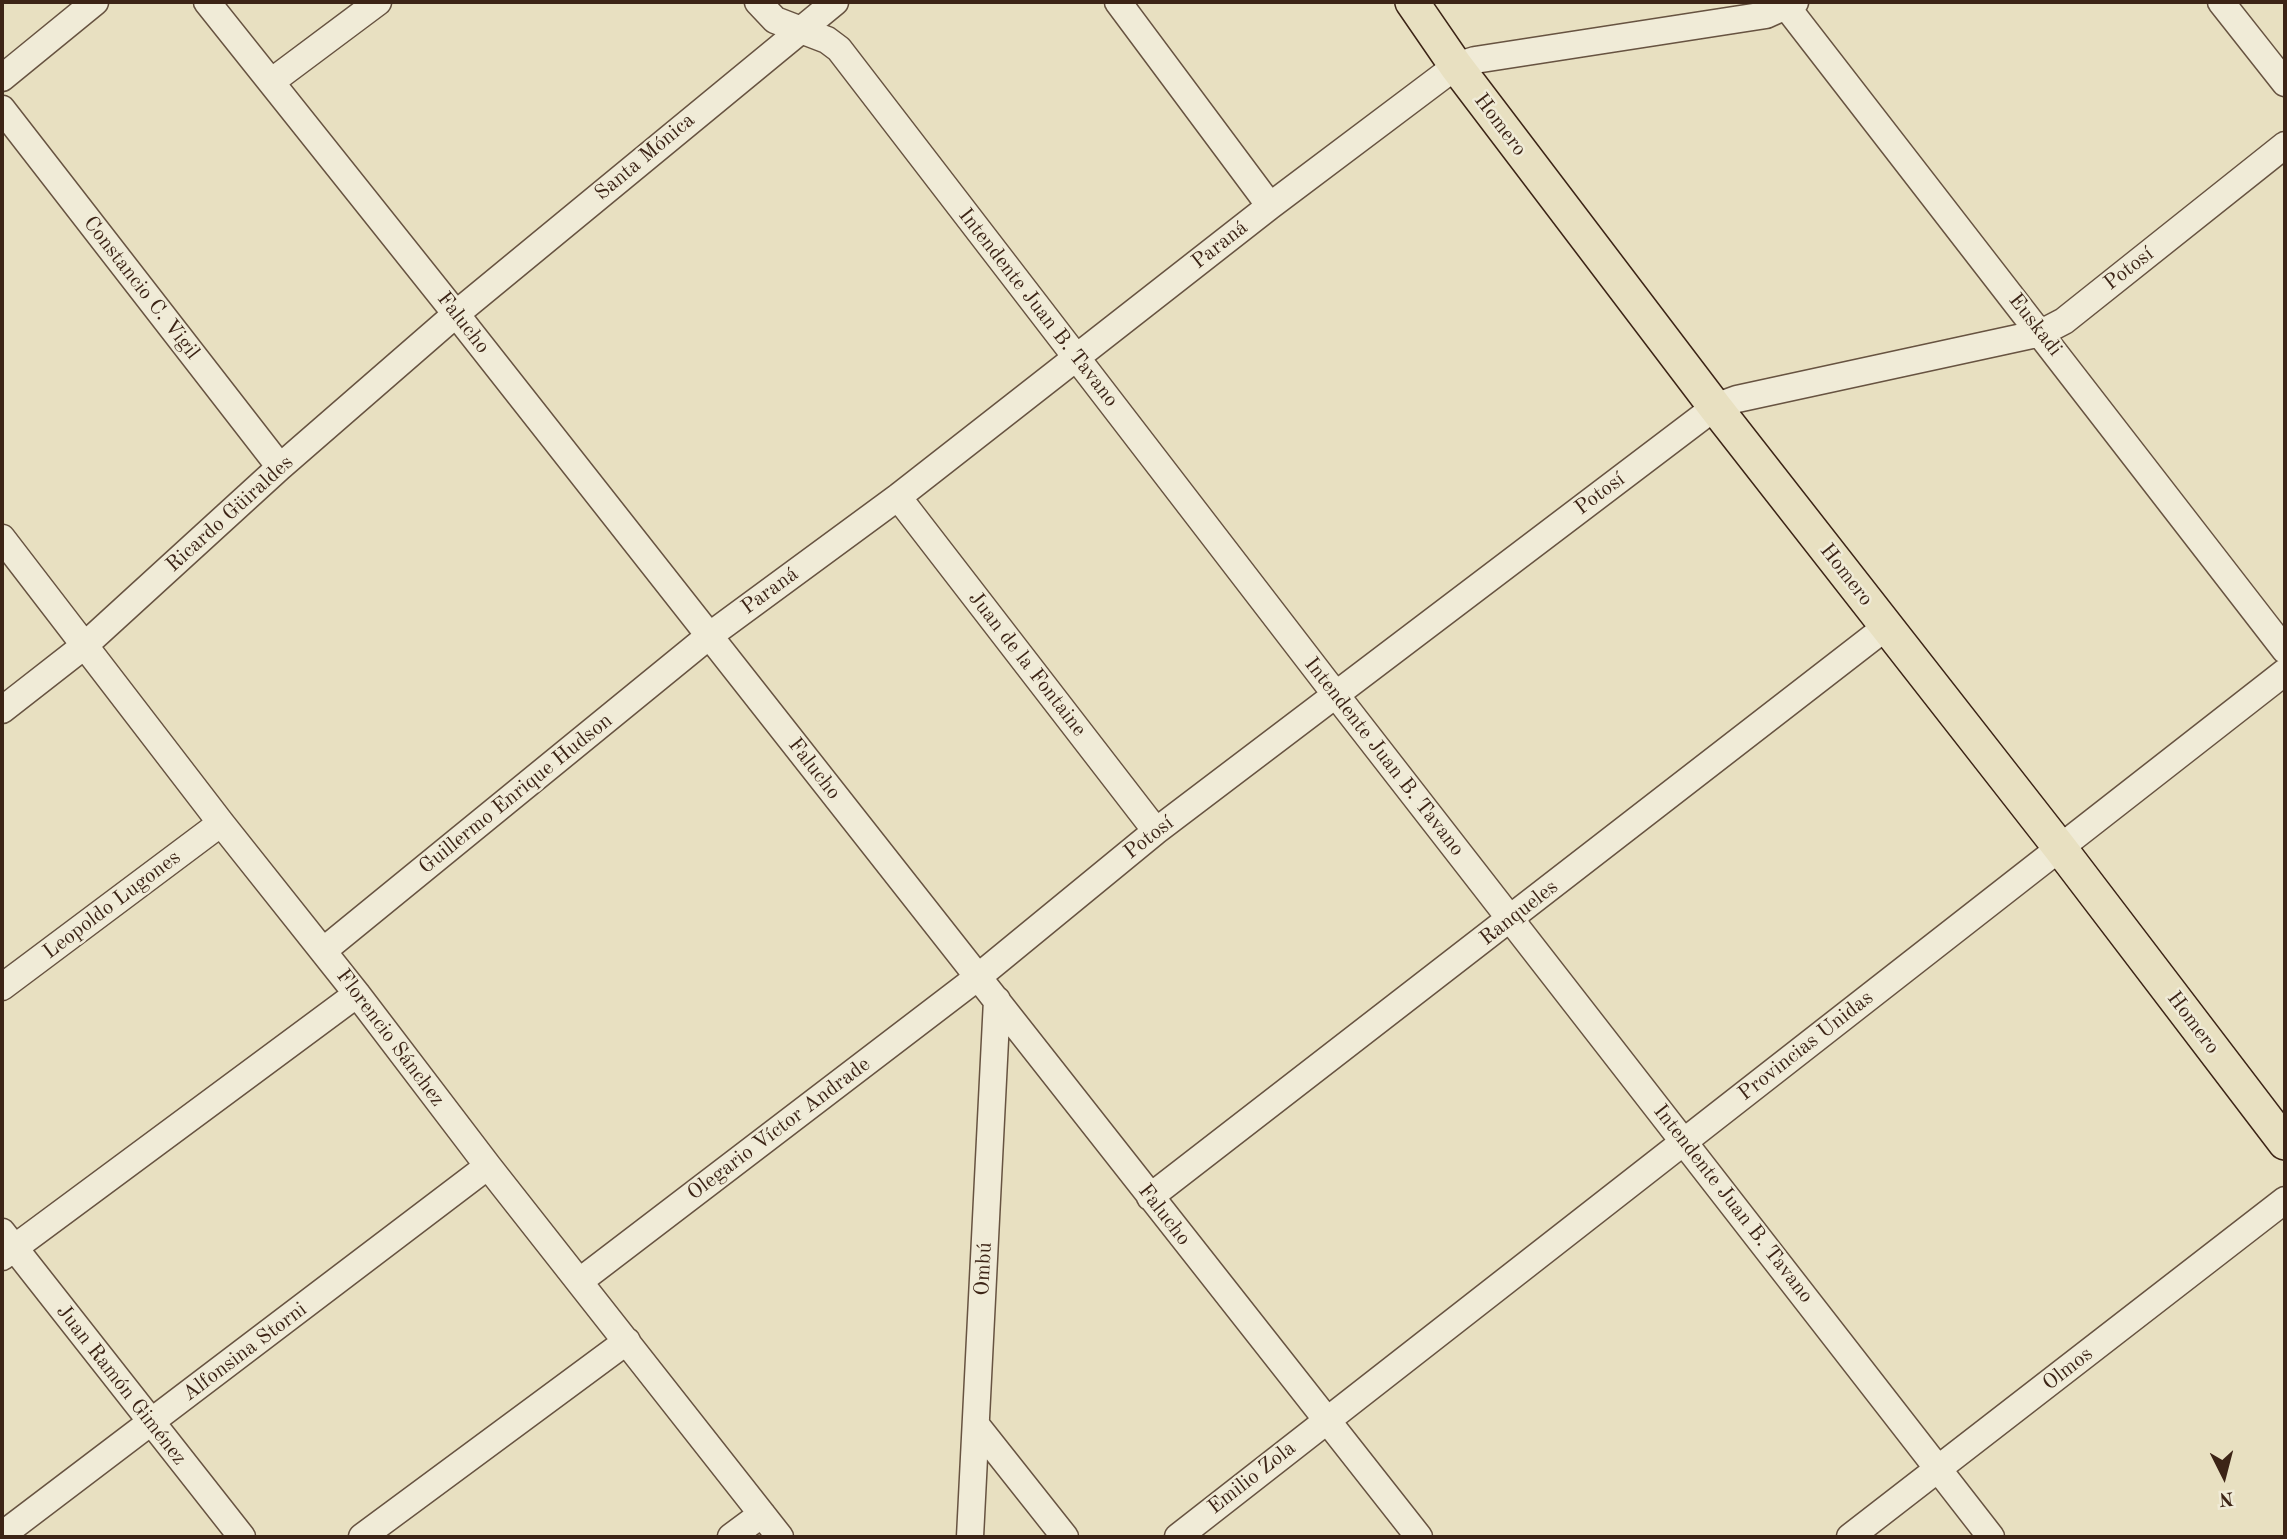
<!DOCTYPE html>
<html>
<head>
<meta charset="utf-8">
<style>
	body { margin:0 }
	#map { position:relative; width:2287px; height:1539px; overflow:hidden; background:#e8e0c1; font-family:"Old Standard TT",serif }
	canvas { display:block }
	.frame { position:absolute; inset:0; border:4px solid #3c2416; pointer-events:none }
	.north { position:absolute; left:2189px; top:1441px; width:70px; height:70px; -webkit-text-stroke:5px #f0ebd7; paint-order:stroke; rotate:174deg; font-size:19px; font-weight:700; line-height:28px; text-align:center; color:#3c2416 }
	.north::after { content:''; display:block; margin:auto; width:24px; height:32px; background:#3c2416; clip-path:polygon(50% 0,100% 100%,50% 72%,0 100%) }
</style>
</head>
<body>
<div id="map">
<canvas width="2287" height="1539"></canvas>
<div class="frame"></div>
<div class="north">N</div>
</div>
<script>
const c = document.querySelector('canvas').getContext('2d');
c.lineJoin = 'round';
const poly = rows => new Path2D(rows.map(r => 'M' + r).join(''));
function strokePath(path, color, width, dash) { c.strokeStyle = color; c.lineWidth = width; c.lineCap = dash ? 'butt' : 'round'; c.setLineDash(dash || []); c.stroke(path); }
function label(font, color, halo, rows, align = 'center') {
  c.font = font + ' "Old Standard TT",serif'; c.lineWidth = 5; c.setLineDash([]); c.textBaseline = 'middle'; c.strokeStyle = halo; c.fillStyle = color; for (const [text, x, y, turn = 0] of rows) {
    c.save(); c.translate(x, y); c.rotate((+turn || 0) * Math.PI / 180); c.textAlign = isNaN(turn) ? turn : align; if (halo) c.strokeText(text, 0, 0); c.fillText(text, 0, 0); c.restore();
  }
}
const minor = poly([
	[207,2,456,314,1419,1537],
	[758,2,775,20,827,40,839,49,1336,695,1991,1537],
	[1118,2,1270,206],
	[1783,2,2285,650],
	[2221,2,2285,83],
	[2,78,95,2],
	[271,82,378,2],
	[2,109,280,467],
	[898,497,1156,831],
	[2,538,221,823,357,994,488,1166,780,1537],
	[2,710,84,646,280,467,456,314,835,2],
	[323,951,709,636,898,497,1270,206,1456,66,1475,60,1766,15,1795,2],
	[2,987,221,823],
	[1150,1197,1886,627],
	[2,1232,242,1537],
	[2,1257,357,994],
	[580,1281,978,977,1156,831,1715,407,1737,399,2041,333,2064,321,2285,145],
	[977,1426,1065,1537],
	[2,1535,488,1166],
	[362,1537,627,1341],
	[731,1537,762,1514],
	[970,1537,997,1000],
	[1178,1537,2285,672],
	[1850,1537,2285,1200]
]);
const major = poly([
	[1412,2,1456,66,1715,407,2060,848,2285,1143]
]);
strokePath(minor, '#675341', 29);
strokePath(major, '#3c2416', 36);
strokePath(minor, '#f0ebd7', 26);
strokePath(major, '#e8e0c1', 33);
label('21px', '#3c2416', '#f0ebd7', [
	["Homero",1500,125,53],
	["Santa Mónica",645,157,-40],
	["Paraná",1220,245,-38],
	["Potosí",2129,269,-38],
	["Constancio C. Vigil",141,288,52],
	["Intendente Juan B. Tavano",1038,308,52],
	["Falucho",463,323,52],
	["Euskadi",2035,325,52],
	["Potosí",1600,494,-37],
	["Ricardo Güiraldes",230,514,-42],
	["Homero",1846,575,52],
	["Paraná",770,591,-36],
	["Juan de la Fontaine",1027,664,52],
	["Intendente Juan B. Tavano",1384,757,52],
	["Falucho",814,769,52],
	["Guillermo Enrique Hudson",516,794,-39],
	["Potosí",1149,838,-38],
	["Leopoldo Lugones",112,905,-37],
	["Ranqueles",1519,913,-38],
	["Homero",2193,1023,53],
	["Florencio Sánchez",390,1038,53],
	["Provincias Unidas",1806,1046,-38],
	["Olegario Víctor Andrade",779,1129,-37],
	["Intendente Juan B. Tavano",1733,1204,52],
	["Falucho",1164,1215,52],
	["Ombú",984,1269,-87],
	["Alfonsina Storni",245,1352,-37],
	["Olmos",2068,1369,-38],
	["Juan Ramón Giménez",121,1385,52],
	["Emilio Zola",1252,1478,-38]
]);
</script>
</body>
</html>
